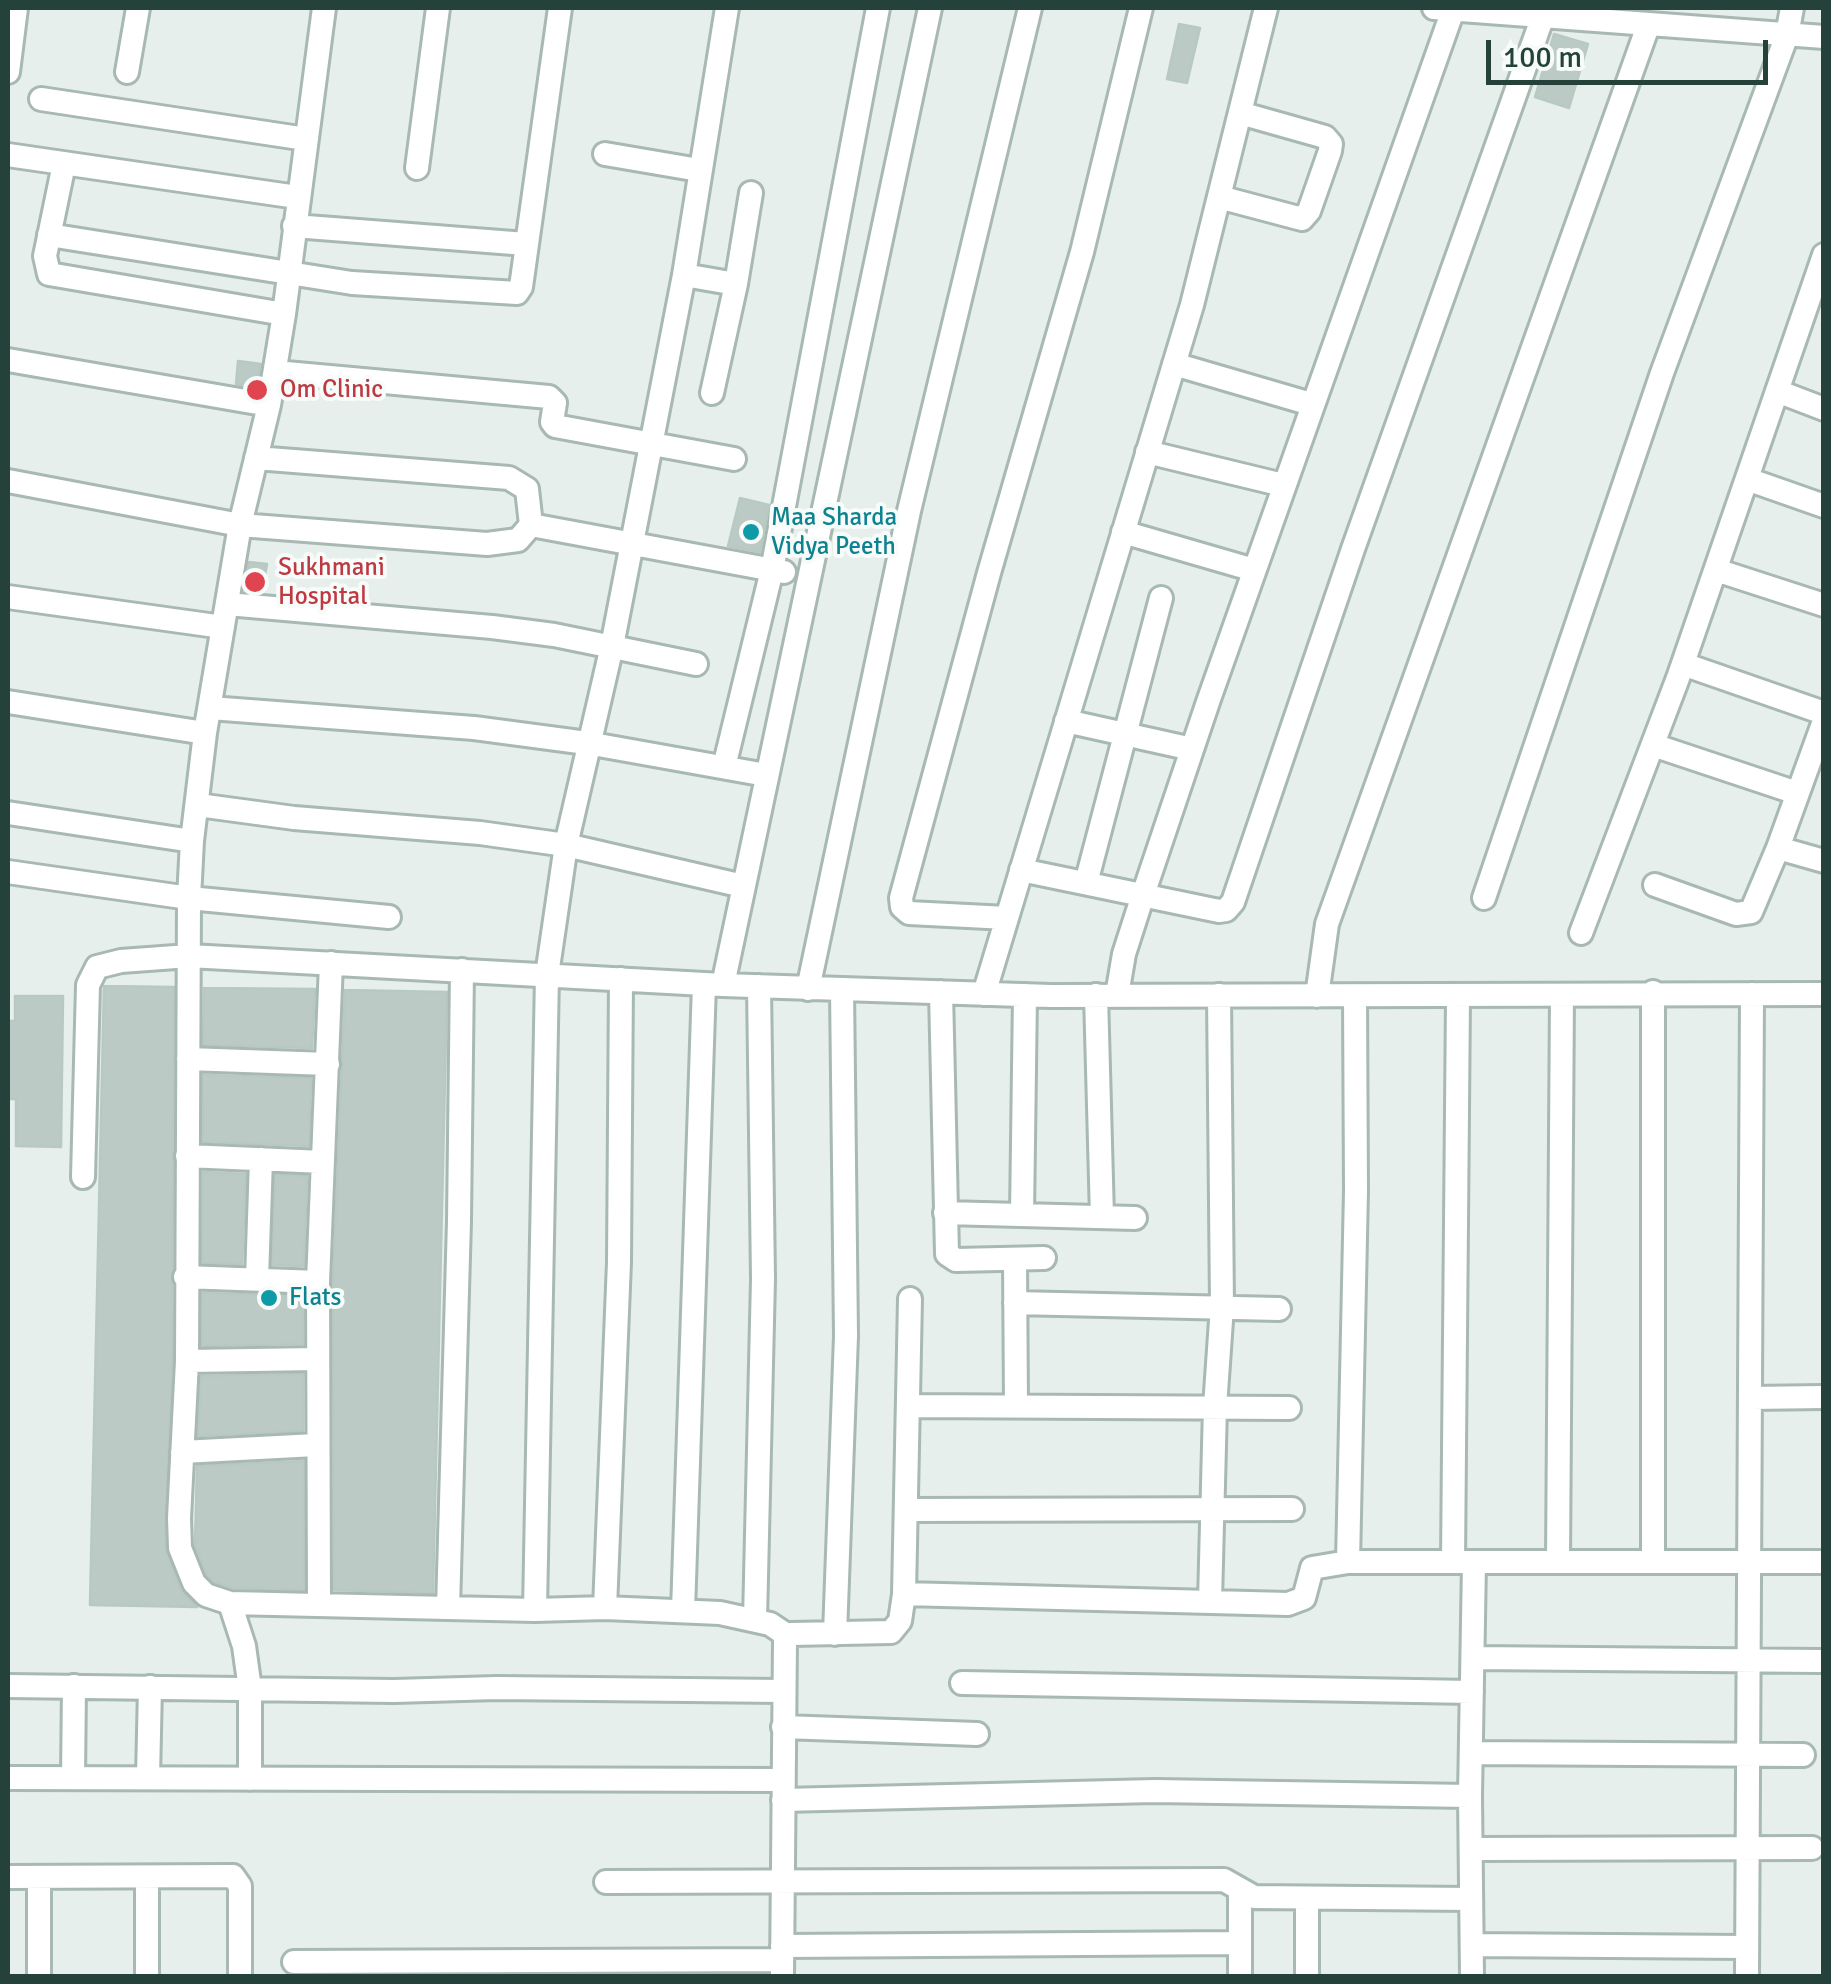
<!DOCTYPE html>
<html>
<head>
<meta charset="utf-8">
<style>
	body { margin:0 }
	#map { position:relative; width:1831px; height:1984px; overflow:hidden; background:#e6efeb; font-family:Signika,sans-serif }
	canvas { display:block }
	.frame { position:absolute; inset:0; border:10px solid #24423a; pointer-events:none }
	.scale { position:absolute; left:1486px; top:40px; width:282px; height:45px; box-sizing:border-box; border:5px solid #24423a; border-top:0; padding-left:12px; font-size:30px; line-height:35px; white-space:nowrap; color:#24423a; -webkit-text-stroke:8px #f7fbf9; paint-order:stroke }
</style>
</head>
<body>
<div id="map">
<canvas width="1831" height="1984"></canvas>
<div class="frame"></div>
<div class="scale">100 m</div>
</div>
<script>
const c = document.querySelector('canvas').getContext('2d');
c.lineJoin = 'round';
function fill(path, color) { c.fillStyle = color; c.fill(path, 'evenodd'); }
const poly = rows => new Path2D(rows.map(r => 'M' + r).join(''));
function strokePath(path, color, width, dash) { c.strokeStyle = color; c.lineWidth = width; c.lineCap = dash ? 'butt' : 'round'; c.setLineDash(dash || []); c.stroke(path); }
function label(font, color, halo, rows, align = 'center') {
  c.font = font + ' Signika,sans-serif'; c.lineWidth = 8; c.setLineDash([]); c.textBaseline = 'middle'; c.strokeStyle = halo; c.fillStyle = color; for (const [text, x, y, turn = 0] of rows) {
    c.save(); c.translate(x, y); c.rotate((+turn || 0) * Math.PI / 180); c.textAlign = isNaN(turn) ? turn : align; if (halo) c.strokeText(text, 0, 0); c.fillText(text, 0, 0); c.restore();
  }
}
const building = poly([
	[1179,24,1200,28,1187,83,1167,79,1179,24],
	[1554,34,1588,44,1569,108,1535,97,1554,34],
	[238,361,261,364,257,388,236,384,238,361],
	[740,498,769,505,760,552,728,546,740,498],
	[249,562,267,564,262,592,244,590,249,562],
	[104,986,174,987,172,1361,165,1548,180,1589,197,1607,90,1605,104,986],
	[204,988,315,989,312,1048,203,1045,204,988],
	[345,990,447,992,433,1593,334,1590,333,1282,345,990],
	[15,996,63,996,61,1147,16,1146,16,1099,8,1099,8,1021,15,1021,15,996],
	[203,1075,311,1078,309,1146,203,1142,203,1075],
	[203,1172,246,1174,242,1264,202,1263,203,1172],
	[275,1175,307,1176,304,1266,272,1265,275,1175],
	[202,1293,303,1296,303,1344,202,1346,202,1293],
	[303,1374,303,1431,198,1436,201,1376,303,1374],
	[304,1461,304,1590,233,1588,214,1582,207,1575,195,1545,197,1466,304,1461]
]);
fill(building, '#bbcac4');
strokePath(building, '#b8c9c2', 2.5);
const minor = poly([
	[324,8,284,314,269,405,240,525,205,733,192,841,189,898,187,1361,179,1518,180,1548,194,1583,206,1595,230,1603,535,1610,605,1608,720,1613,770,1624,788,1636],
	[1434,8,1824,37],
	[8,72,16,8],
	[127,72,138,8],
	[41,99,306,139],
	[605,154,699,170],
	[8,155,297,197],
	[64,164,45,256,49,274,284,314],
	[417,168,438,8],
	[1219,197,1302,219,1309,211,1330,151,1331,144,1325,137,1240,113],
	[294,226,526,244],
	[49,235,352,283,517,293,521,287,560,8],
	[684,275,736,284],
	[8,360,269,405],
	[1174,364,1311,404],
	[275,372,549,397,555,403,552,422,555,426,734,459],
	[1777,391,1824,409],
	[712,393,736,284,751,193],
	[1147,452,1283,485],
	[256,458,509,478,527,489,531,525,784,572],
	[1747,479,1824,506],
	[8,481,240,525,487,544,518,540,531,525],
	[1123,532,1254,570],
	[1716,570,1824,605],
	[8,597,223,627],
	[227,604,492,627,554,635,696,664],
	[1683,664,1824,713],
	[8,702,205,733],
	[210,708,474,728,587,743,766,775],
	[1066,721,1192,749],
	[1653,745,1797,793],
	[724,767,772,570,878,8],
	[198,805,294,818,480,833,566,845,743,886],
	[8,813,192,841],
	[1778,848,1824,861],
	[1021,870,1219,911,1226,910,1233,902,1353,549,1543,16],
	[8,872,189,898,389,917],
	[1086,883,1161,598],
	[1655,885,1736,914,1751,912,1778,848,1824,721],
	[1484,898,1662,373,1787,35,1792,8],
	[1007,918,909,913,902,907,901,898,989,573,1082,252,1141,8],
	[1581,933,1678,678,1824,255],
	[723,985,930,8],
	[808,989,909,511,1030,8],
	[941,992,947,1254,956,1260,1044,1258],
	[1653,992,1653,1562],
	[984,994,1192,305,1266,8],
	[1096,995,1102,1217],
	[1117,995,1124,954,1143,895,1208,702,1453,10],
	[1317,996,1327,924,1648,26],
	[188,1059,328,1064],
	[187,1156,323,1162],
	[83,1177,88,985,97,967,121,961,189,956,723,985,1051,996,1824,994],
	[945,1213,1135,1218],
	[1022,1215,1025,995],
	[1015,1259,1016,1406],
	[185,1277,318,1282],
	[257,1279,261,1159],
	[1015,1303,1279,1309],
	[187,1361,318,1359],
	[1750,1398,1824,1397],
	[908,1406,1289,1408],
	[182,1452,316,1445],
	[906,1510,1292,1509],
	[1348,1562,1356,1191,1355,996],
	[1453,1562,1458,997],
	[1558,1562,1562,995],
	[904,1594,1288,1604,1304,1598,1312,1568,1348,1562,1824,1562],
	[1210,1601,1215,1407,1222,1306,1219,995],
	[230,1603,244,1646,250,1689,250,1779],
	[319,1603,318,1282,331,963],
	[448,1608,459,1221,462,970],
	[605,1608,619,1262,621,979],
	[535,1610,547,975,566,845,612,646,684,275,727,8],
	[683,1611,704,984],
	[755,1620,763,1279,759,986],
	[835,1634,846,1336,842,989],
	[1473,1658,1820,1661],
	[962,1683,1472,1692],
	[8,1686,394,1691,497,1688,783,1691],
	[783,1727,977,1734],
	[1472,1753,1803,1755],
	[8,1778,783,1780],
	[73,1778,74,1686],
	[148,1778,150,1687],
	[783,1800,1155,1791,1470,1796],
	[1472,1849,1812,1848],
	[8,1877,233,1876,240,1886,240,1976],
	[39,1878,39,1976],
	[606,1882,1224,1880,1254,1897,1471,1899],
	[1472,1945,1747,1947],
	[782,1946,1239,1943],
	[294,1962,782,1960],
	[147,1976,147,1877],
	[782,1976,785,1640,791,1634,891,1632,900,1621,904,1594,910,1299],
	[1240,1976,1240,1890],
	[1307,1976,1307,1898],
	[1472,1976,1470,1796,1474,1562],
	[1747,1976,1752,994]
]);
strokePath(minor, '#a8b8b2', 28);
strokePath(minor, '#fff', 22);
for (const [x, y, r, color] of [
	[257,390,12,"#e0444e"],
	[751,532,10,"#0f9aa8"],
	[255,582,12,"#e0444e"],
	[269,1298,10,"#0f9aa8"]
]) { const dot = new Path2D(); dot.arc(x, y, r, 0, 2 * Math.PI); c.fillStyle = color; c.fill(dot); strokePath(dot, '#f7fbf9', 4); }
label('25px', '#be3a42', '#f7fbf9', [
	["Om Clinic",280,390],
	["Sukhmani",278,568],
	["Hospital",278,597]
], 'left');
label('25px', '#0d838f', '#f7fbf9', [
	["Maa Sharda",771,518],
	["Vidya Peeth",771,547],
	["Flats",289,1298]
], 'left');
</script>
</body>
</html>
